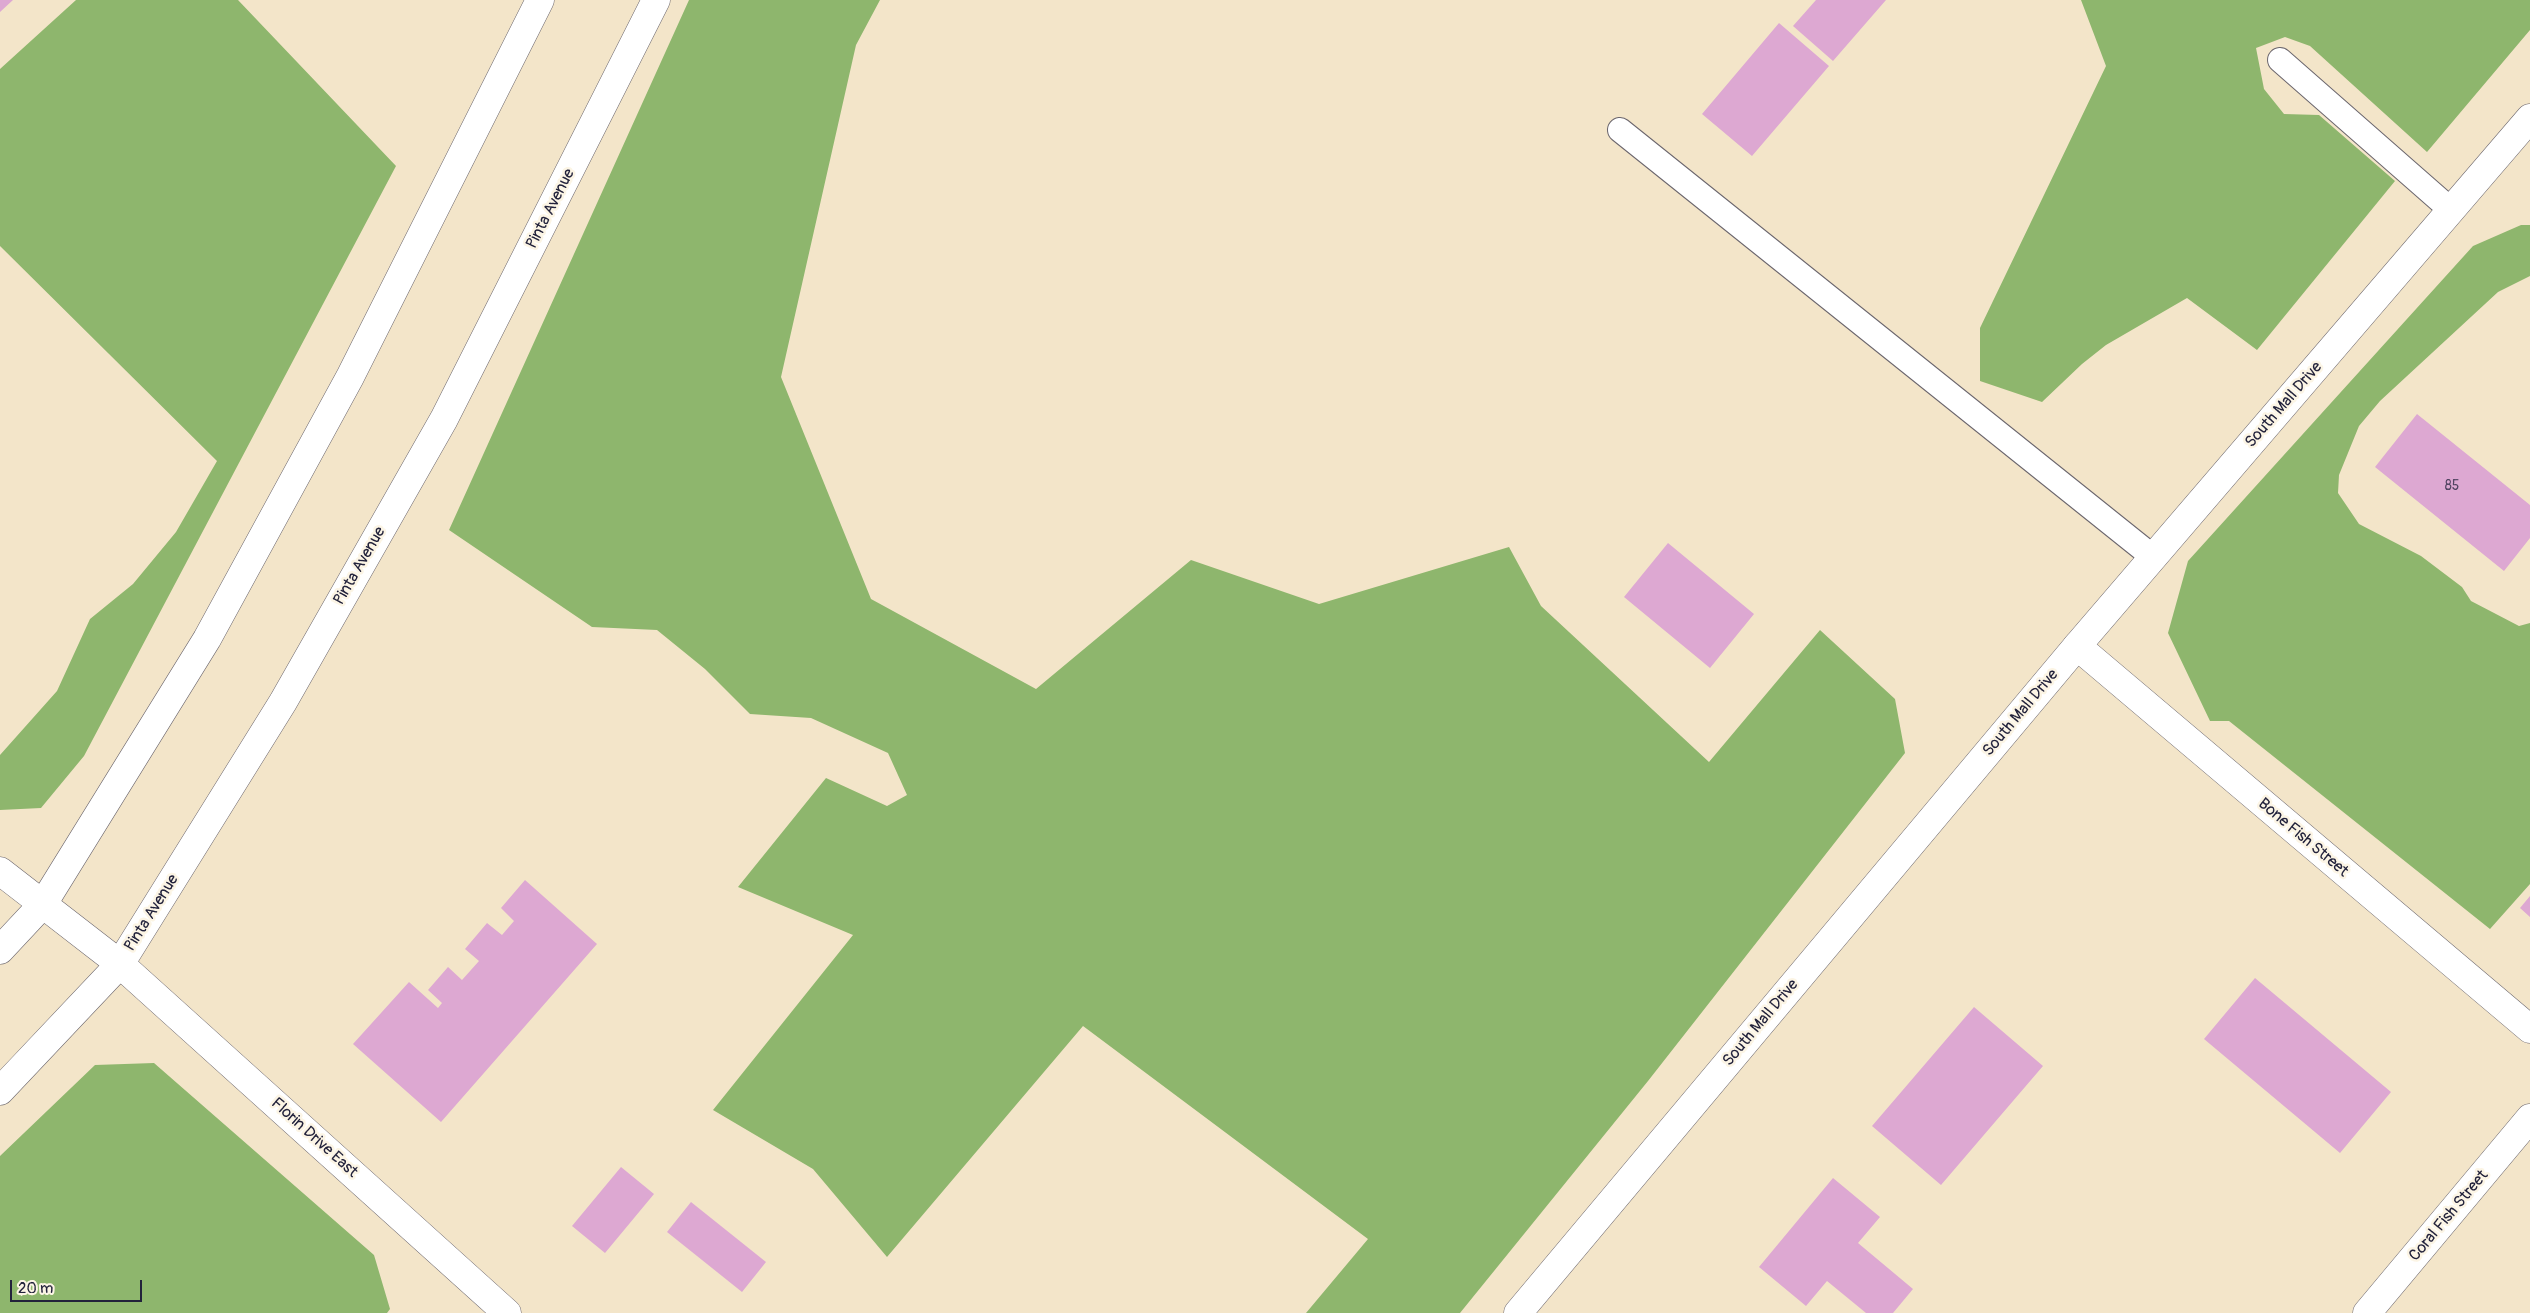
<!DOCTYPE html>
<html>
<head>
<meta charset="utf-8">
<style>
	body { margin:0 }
	#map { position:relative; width:2530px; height:1313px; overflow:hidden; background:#f3e5c9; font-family:Pangolin,sans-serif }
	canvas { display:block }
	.scale { position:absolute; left:10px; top:1280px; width:132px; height:22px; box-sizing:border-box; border:2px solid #22223b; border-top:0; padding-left:6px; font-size:15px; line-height:18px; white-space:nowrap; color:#22223b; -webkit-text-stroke:4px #fcf5e5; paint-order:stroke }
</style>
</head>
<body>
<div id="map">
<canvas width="2530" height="1313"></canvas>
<div class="scale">20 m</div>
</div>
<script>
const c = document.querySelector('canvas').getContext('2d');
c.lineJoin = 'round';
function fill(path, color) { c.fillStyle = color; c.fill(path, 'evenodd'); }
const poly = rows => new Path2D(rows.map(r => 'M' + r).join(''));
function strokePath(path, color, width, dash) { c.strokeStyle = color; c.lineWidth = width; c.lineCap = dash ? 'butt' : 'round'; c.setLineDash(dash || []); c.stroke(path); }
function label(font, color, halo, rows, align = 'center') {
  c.font = font + ' Pangolin,sans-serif'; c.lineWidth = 5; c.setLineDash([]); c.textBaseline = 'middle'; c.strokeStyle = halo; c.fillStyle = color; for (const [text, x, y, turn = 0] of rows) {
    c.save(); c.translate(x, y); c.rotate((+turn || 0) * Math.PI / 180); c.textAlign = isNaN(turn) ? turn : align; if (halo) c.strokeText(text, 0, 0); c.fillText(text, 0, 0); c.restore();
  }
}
fill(poly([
	[76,0,238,0,396,166,84,756,41,808,0,810,0,755,57,691,90,619,133,584,176,532,217,461,0,246,0,69],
	[689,0,880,0,856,45,781,377,871,599,1036,689,1191,560,1319,604,1509,547,1541,606,1709,762,1820,630,1895,699,1905,753,1648,1081,1460,1313,1306,1313,1368,1239,1083,1026,887,1257,813,1169,713,1110,853,935,738,887,826,778,887,806,907,795,888,753,811,718,750,714,705,669,657,630,592,627,449,530],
	[2081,0,2530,0,2530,30,2427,152,2310,46,2285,37,2256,48,2264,89,2284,114,2319,115,2395,181,2257,350,2187,298,2106,345,2082,364,2042,402,1980,381,1980,328,2106,66],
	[2521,225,2530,225,2530,276,2498,292,2380,401,2359,426,2339,475,2338,493,2359,524,2421,556,2462,587,2471,601,2519,626,2530,623,2530,884,2490,929,2229,721,2210,721,2168,633,2188,561,2473,246],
	[154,1063,374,1255,390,1309,387,1313,0,1313,0,1156,95,1065]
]), '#8eb66d');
fill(poly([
	[0,0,13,0,0,12],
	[1816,0,1886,0,1833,61,1793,26],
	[1779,23,1829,66,1752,156,1702,114],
	[2417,414,2530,505,2530,538,2504,571,2375,467],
	[1668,543,1754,614,1710,668,1624,597],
	[525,880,597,944,441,1122,353,1044,409,982,438,1008,442,1003,428,990,448,967,462,980,479,961,465,949,487,923,502,935,514,921,501,908],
	[2530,896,2530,917,2520,908],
	[2255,978,2391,1092,2340,1153,2204,1039],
	[1974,1007,2043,1066,1941,1185,1872,1126],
	[621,1167,654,1194,605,1253,572,1226],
	[1833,1178,1880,1217,1858,1243,1913,1289,1893,1313,1866,1313,1827,1281,1806,1306,1759,1267],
	[691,1202,766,1262,742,1292,667,1232]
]), '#dda8d2');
const service = poly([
	[2280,60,2451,210],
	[1620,130,2153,557]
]);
const minor = poly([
	[2077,646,2530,1029],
	[0,871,120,964,507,1313],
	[2367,1313,2530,1118]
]);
const tertiary = poly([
	[0,950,43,904,207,639,350,377,540,0],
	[0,1091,120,964,283,702,444,419,656,0],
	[1518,1313,2077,646,2530,118]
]);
strokePath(service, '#6b666d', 26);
strokePath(minor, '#6b666d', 29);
strokePath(tertiary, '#6b666d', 29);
strokePath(service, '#fff', 24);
strokePath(minor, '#fff', 28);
strokePath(tertiary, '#fff', 28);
label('14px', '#514461', null, [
	["85",2452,486]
]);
label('16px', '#22223b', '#fcf5e5', [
	["Pinta Avenue",551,209,-63],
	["South Mall Drive",2284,405,-49],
	["Pinta Avenue",360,566,-60],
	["South Mall Drive",2021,713,-50],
	["Bone Fish Street",2303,838,40],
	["Pinta Avenue",152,913,-58],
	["South Mall Drive",1761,1023,-50],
	["Florin Drive East",314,1138,42],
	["Coral Fish Street",2449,1216,-50]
]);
</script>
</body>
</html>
